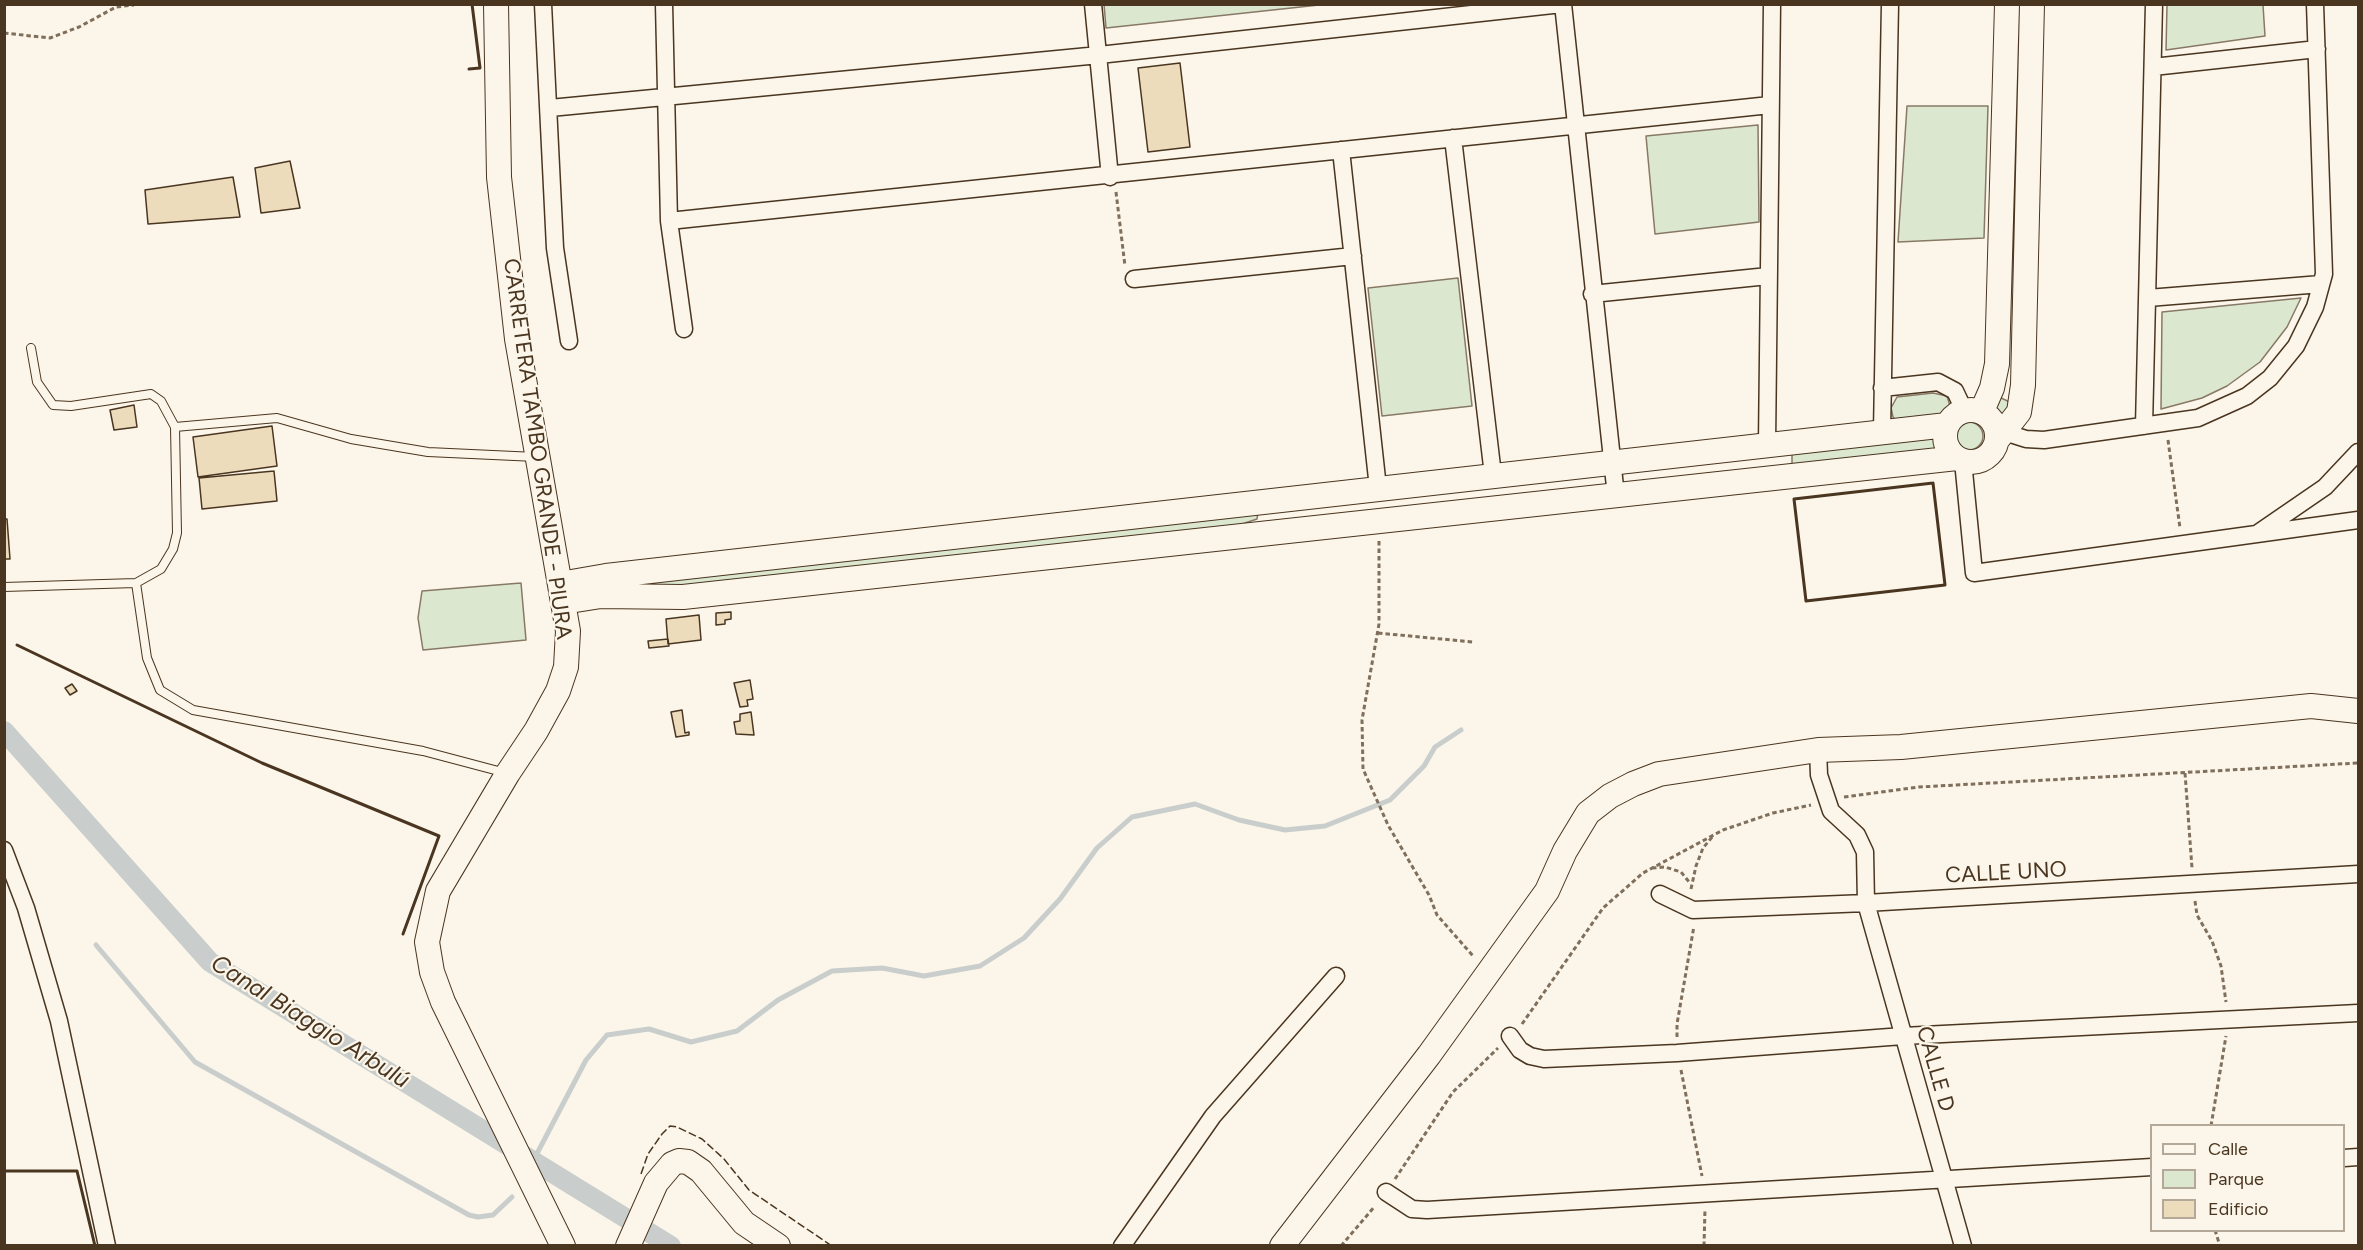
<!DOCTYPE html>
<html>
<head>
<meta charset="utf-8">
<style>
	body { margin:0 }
	#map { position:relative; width:2363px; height:1250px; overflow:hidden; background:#fbf6e9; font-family:Figtree,sans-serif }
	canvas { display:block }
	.frame { position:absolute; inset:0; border:6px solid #4a3520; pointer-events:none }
	.legend { position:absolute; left:2150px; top:1124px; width:195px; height:108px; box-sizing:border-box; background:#fbf6e9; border:2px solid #b4a999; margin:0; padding:8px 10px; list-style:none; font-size:18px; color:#4a3520 }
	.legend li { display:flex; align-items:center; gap:12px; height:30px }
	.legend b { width:30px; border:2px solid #b4a999 }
</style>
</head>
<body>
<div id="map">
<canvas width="2363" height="1250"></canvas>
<div class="frame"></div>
<ul class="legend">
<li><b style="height:8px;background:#fbf6e9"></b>Calle</li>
<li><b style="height:16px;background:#dce7d0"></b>Parque</li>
<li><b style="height:16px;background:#ecdcbc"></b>Edificio</li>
</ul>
</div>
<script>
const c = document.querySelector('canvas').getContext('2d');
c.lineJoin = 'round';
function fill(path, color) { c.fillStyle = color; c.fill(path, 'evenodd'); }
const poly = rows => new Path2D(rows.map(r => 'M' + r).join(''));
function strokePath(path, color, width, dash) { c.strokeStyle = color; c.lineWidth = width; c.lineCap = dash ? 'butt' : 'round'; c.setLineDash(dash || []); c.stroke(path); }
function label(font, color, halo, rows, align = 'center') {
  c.font = font + ' Figtree,sans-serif'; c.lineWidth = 4.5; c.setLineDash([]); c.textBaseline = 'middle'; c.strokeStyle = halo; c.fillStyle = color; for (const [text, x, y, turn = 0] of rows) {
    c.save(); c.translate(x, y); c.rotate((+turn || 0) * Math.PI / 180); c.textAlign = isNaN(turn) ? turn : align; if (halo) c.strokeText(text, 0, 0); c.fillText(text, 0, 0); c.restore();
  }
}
const green = poly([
	[1104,4,1319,4,1319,5,1106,28,1104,4],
	[2167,5,2263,5,2265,36,2166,50,2167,5],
	[1907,106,1988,106,1984,238,1898,242,1907,106],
	[1758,125,1759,222,1655,234,1646,136,1758,125],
	[1458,278,1472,406,1382,416,1368,288,1458,278],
	[2301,298,2287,327,2260,362,2227,386,2202,398,2161,409,2162,312,2301,298],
	[1933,393,1947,396,1950,406,1943,415,1895,419,1893,417,1891,408,1897,397,1933,393],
	[1999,397,2016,405,2000,421,1993,412,1999,397],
	'1955 436a14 14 0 1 1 28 0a14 14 0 1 1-28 0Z',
	[1940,438,1942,448,1792,468,1792,451,1940,438],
	[1258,512,1257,519,1221,531,685,591,604,588,1258,512],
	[521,583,526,640,423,650,418,618,422,591,521,583]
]);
fill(green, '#dce7d0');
strokePath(green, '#887966', 1.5);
strokePath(poly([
	[96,945,195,1062,469,1215,478,1217,493,1215,512,1197],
	[531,1165,586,1060,607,1035,649,1029,691,1042,737,1031,778,1000,832,971,882,968,924,976,980,966,1024,938,1060,899,1097,848,1132,817,1195,804,1239,820,1285,830,1325,826,1390,800,1424,766,1435,747,1461,730]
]), '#c9cecd', 5);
strokePath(poly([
	[4,731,210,962,671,1246]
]), '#c9cecd', 20);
const building = poly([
	[1180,63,1190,147,1148,152,1138,68,1180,63],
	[290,161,300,208,261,213,255,168,290,161],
	[233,177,240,217,148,224,145,190,233,177],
	[134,405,137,427,114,430,110,410,134,405],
	[272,426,277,466,198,477,193,437,272,426],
	[274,471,277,501,202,509,199,478,274,471],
	[4,519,7,519,10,559,4,559,4,519],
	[731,612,731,619,725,620,725,624,716,625,716,613,731,612],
	[699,615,701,640,668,644,666,619,699,615],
	[668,639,669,646,649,648,648,641,668,639],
	[750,680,753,699,747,700,748,706,740,707,734,683,750,680],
	[72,684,77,691,70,695,65,688,72,684],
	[682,710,685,733,689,732,689,735,676,737,671,712,682,710],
	[751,712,754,735,736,734,734,722,740,721,740,714,751,712]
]);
fill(building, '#ecdcbc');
strokePath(building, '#4a3520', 1.5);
const lane = poly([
	[175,427,277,418,351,439,428,452,536,457],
	[136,583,147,658,160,690,193,710,423,751,506,773],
	[4,587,136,583,161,569,173,549,177,533,175,427,161,401,151,394,71,406,53,405,37,382,31,348]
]);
const street = poly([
	[543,4,555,248,569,341],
	[664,4,669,221,684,329],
	[1093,4,1110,177],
	[1563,4,1616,496],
	[2153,67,2317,49],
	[550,108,1099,55,1562,4],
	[1453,138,1493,475],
	[1341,150,1378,488],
	[669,221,1770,105],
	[1134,279,1353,256],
	[1592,294,1768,276],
	[2148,298,2321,284],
	[1882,388,1938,382,1955,391,1964,410],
	[2144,426,2154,4],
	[1882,431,1890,4],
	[2004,432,2026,439,2044,440,2198,418,2247,396,2270,378,2296,346,2315,307,2324,274,2315,4],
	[1767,444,1772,4],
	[1963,461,1974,573,2358,520],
	[2258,533,2325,487,2358,452],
	[1818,750,1819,775,1831,811,1857,835,1865,852,1866,903,1963,1246],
	[4,850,26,908,59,1021,107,1246],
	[1660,894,1693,910,1866,903,2358,874],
	[1510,1036,1520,1050,1530,1056,1544,1059,1677,1053,1903,1036,2358,1013],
	[2344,1158,2358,1157],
	[1386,1192,1412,1209,1427,1210,2152,1167],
	[1122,1246,1213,1116,1336,976]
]);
const secondary = poly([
	[496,4,499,177,517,339,568,631,566,667,558,691,536,731,508,773,438,891,427,942,432,972,443,1002,563,1246],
	'1945 436a26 26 0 1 1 52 0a26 26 0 1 1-52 0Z',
	[1982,411,1992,388,1997,364,2007,4],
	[1997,440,2019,412,2023,385,2032,4],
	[560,584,606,576,1947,425],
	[563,602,601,596,683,597,1957,458],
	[628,1246,656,1183,672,1164,679,1161,688,1162,701,1171,744,1223,778,1246],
	[1282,1246,1429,1055,1547,891,1565,851,1588,813,1610,796,1633,784,1659,774,1818,750,1901,747,2311,706,2358,711]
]);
strokePath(lane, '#4a3520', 10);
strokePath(street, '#4a3520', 19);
strokePath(secondary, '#4a3520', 26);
strokePath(poly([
	[4,33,50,38,79,27,116,7,134,5],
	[1116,192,1125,266],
	[2168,440,2180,528],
	[1379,541,1379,624,1362,720,1363,769,1388,825,1429,895,1437,915,1474,957],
	[1378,633,1473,642],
	[2185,773,2192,868],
	[1844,797,1919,787,2358,763],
	[1652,868,1665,867,1681,872,1690,883],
	[1691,889,1696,866,1703,848,1713,836],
	[2195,901,2197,915,2212,941,2221,966,2226,1002],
	[1522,1024,1603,908,1643,873,1723,830,1773,813,1811,805],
	[1677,1037,1677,1024,1694,926],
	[1681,1070,1702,1176],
	[2211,1126,2226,1036],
	[1395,1179,1453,1092,1498,1048],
	[2215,1230,2220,1246],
	[1341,1246,1375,1206],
	[1704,1246,1705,1209]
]), '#7f6f5c', 3, [4.5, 3]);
strokePath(lane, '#fbf6e9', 8);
strokePath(street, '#fbf6e9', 16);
strokePath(secondary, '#fbf6e9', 24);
strokePath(poly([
	[641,1174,648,1154,662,1134,670,1126,677,1127,702,1139,724,1159,749,1190,832,1246]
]), '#4a3520', 1.5, [8, 3]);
strokePath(poly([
	[469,69,480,68,472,4],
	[1933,483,1945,585,1806,601,1794,499,1933,483],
	[17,645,262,763,439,836,403,934],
	[4,1171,77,1171,95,1246]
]), '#4a3520', 3);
label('22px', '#4a3520', '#fbf6e9', [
	["CARRETERA TAMBO GRANDE - PIURA",537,449,82],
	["CALLE UNO",2006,873,-3],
	["CALLE D",1935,1069,74]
]);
label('italic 24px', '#4a3520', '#fbf6e9', [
	["Canal Biaggio Arbulú",310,1022,32]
]);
</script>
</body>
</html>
